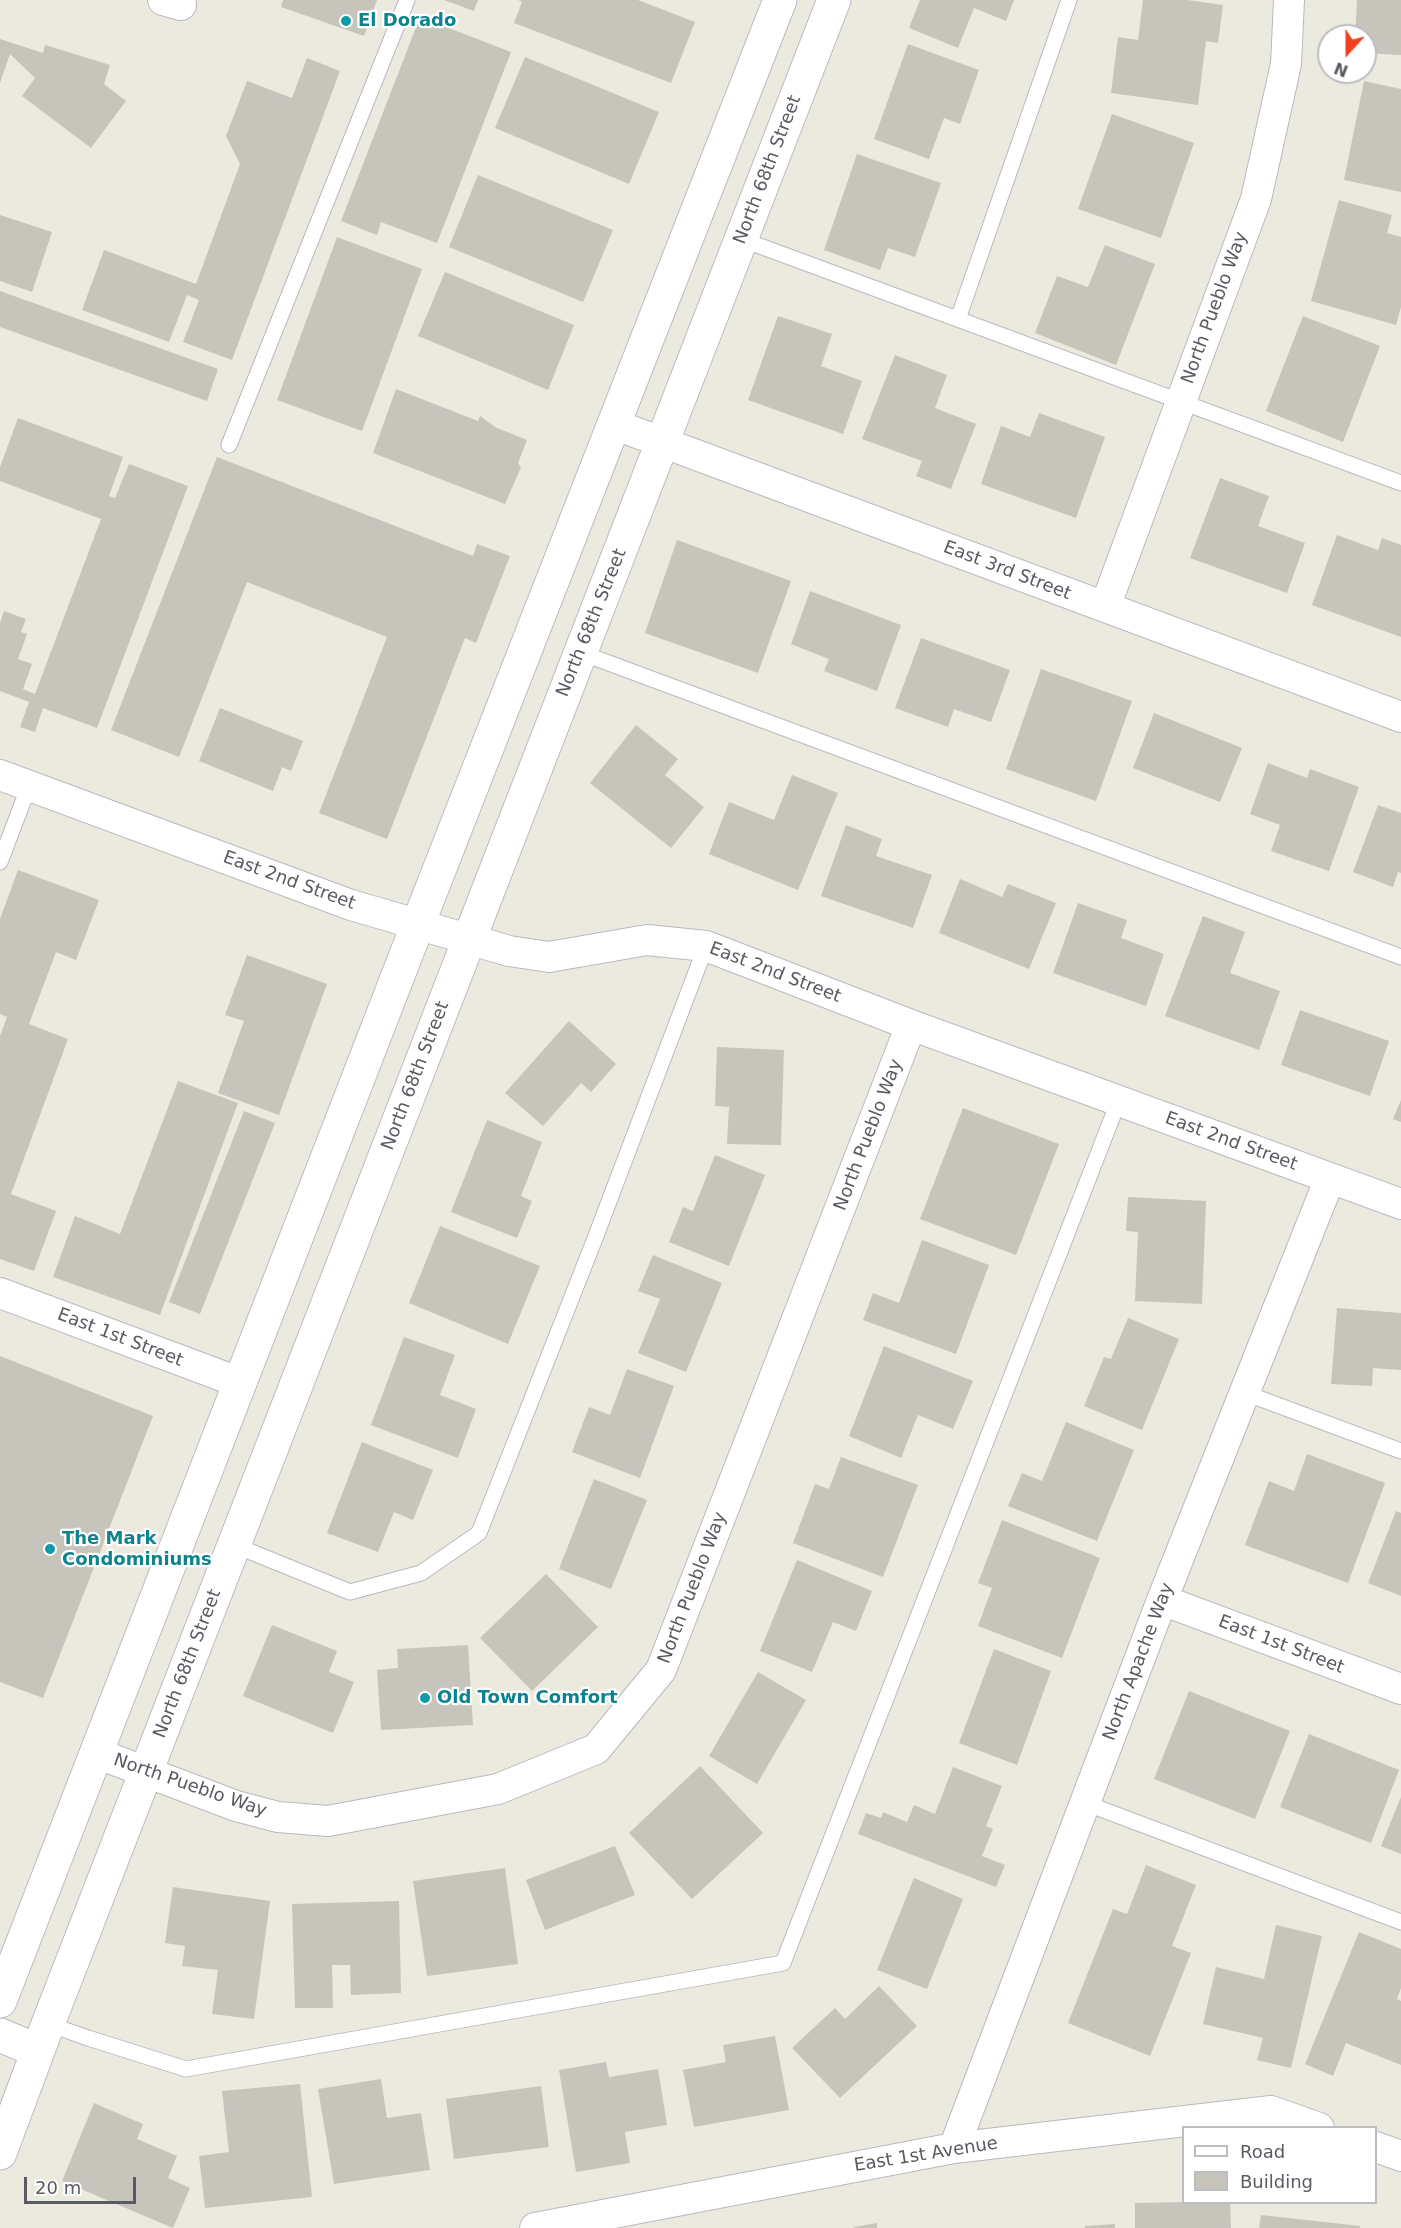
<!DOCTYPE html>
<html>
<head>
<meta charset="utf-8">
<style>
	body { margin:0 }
	#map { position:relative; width:1401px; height:2228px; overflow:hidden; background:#eceadf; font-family:"DejaVu Sans",sans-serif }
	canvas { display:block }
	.legend { position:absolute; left:1182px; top:2126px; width:195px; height:78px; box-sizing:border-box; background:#fff; border:2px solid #bcbdc0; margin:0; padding:8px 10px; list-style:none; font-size:18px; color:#585b61 }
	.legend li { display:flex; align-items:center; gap:12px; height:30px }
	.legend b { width:30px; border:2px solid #bcbdc0 }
	.north { position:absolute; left:1317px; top:24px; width:60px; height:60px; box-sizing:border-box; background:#fff; border:2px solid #bcbdc0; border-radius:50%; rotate:201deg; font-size:16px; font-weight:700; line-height:24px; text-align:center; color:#585b61 }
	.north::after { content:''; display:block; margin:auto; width:21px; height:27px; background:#f2401f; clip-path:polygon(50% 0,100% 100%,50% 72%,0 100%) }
	.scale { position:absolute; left:24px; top:2177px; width:112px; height:27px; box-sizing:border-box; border:3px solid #585b61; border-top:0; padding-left:8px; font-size:18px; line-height:21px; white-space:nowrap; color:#585b61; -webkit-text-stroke:4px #fff; paint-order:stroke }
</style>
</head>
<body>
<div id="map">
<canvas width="1401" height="2228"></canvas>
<ul class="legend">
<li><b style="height:8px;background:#fff"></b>Road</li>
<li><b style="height:16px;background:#c7c4bc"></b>Building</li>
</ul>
<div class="north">N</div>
<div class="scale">20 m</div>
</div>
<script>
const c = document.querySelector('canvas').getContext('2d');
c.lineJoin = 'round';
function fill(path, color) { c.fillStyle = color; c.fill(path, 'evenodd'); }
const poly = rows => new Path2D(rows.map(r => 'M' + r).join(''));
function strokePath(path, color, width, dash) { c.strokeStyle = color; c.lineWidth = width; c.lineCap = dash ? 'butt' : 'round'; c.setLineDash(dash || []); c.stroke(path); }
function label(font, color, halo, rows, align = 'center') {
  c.font = font + ' "DejaVu Sans",sans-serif'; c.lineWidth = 4.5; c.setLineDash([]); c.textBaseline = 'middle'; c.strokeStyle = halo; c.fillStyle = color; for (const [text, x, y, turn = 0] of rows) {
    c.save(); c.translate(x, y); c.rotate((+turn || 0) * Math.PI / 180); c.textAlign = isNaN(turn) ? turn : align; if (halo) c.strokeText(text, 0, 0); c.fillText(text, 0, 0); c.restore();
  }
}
fill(poly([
	[283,0,377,0,364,36,281,7],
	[444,0,478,0,474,11],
	[518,0,638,0,695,22,671,83,514,23,522,2],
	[920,0,1014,0,1006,21,974,8,958,48,909,28],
	[1143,0,1187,0,1223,5,1218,43,1206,41,1198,105,1111,93,1118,37,1138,40],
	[1357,0,1401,0,1401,55,1365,53,1365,36,1355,36],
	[420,17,511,52,437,243,381,222,377,235,341,221],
	[0,39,43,53,45,45,110,65,104,84,126,101,91,148,22,96,35,78,10,54,0,83],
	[908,44,979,70,960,124,944,118,929,159,874,139],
	[525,57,659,112,629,184,495,128],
	[307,58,340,71,232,360,183,342,199,300,187,295,169,342,82,310,104,250,196,284,240,164,226,136,247,81,292,98],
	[1364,81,1401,89,1401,192,1344,180],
	[1112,114,1194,143,1161,238,1078,209],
	[857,154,941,183,915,257,888,248,880,270,824,250],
	[478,175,613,230,583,302,449,247],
	[1339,200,1392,215,1387,233,1401,237,1401,307,1396,325,1311,301],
	[0,215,52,232,32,292,0,281],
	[337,237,422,269,362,431,277,400],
	[1105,245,1155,264,1116,365,1035,333,1057,276,1088,287],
	[445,272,574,325,548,390,418,336],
	[0,291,218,369,207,401,0,327],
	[778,316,832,334,821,366,862,381,843,434,748,400],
	[1303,316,1380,346,1343,442,1266,411],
	[895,355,947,375,935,408,976,424,951,489,916,476,922,461,862,439],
	[396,389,478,421,480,416,495,427,527,440,518,463,521,467,505,504,373,453],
	[1039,413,1105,437,1076,518,981,484,1001,426,1030,437],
	[18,418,123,457,109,496,115,498,129,464,188,486,97,728,43,708,35,732,20,727,29,702,0,691,0,623,4,611,26,619,21,632,27,634,18,659,32,664,23,689,35,694,101,519,0,481,0,467],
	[217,457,473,556,477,544,510,556,476,643,465,638,387,839,319,813,387,637,247,582,179,757,111,730],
	[1220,478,1269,496,1258,526,1305,543,1287,593,1190,558],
	[1337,535,1378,550,1382,538,1401,545,1401,637,1312,605],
	[677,540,791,581,758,673,645,633],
	[810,591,901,625,877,691,824,671,829,659,791,644],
	[921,638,1010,670,991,722,954,709,948,727,895,708],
	[1041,669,1132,701,1096,801,1006,769],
	[220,708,303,741,291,771,282,767,273,791,199,761],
	[1154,713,1242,748,1220,802,1133,768],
	[636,725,678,759,665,775,704,807,671,848,590,783],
	[1268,763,1307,778,1310,769,1359,787,1329,871,1271,851,1280,825,1250,814],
	[792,775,838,793,798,890,709,854,729,802,774,820],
	[1378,805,1401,813,1401,873,1398,872,1393,887,1353,872],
	[846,825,882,839,876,856,932,875,913,928,821,896],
	[18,870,99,900,76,960,56,952,29,1024,68,1039,11,1194,56,1211,34,1271,0,1259,0,1036,7,1017,0,1014,0,919],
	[960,879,1002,897,1008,884,1056,903,1029,969,939,933],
	[1078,903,1127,920,1121,938,1164,954,1146,1006,1053,973],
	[1203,916,1245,932,1230,973,1280,991,1259,1050,1165,1016],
	[247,955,327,984,279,1115,218,1093,244,1021,225,1015],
	[1300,1010,1389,1041,1370,1096,1281,1065],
	[569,1021,616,1064,591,1092,581,1083,543,1126,505,1093],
	[717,1047,784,1050,781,1145,727,1144,729,1107,715,1106],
	[178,1081,238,1103,160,1315,53,1277,75,1216,120,1234],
	[1401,1100,1401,1122,1393,1119],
	[963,1108,1059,1144,1016,1255,920,1219],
	[244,1111,275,1123,200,1314,169,1302],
	[487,1120,542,1142,521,1196,532,1201,517,1238,451,1212],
	[715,1155,765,1175,729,1266,669,1242,683,1207,693,1211],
	[1128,1197,1206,1201,1202,1304,1135,1301,1138,1232,1126,1231],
	[440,1226,540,1266,508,1344,409,1303],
	[922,1240,989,1265,956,1354,863,1320,873,1293,899,1303],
	[653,1255,722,1283,686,1372,638,1353,660,1299,638,1291],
	[1337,1308,1401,1313,1401,1370,1373,1368,1372,1386,1331,1384],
	[1128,1318,1179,1339,1142,1430,1084,1406,1104,1357,1111,1359],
	[404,1337,455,1355,440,1395,476,1409,458,1458,371,1425],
	[884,1346,973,1381,953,1429,918,1415,901,1458,849,1436],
	[0,1356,153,1416,43,1698,0,1682],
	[627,1369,674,1386,640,1478,572,1452,589,1407,610,1415],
	[1066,1422,1134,1450,1097,1541,1008,1506,1022,1473,1042,1481],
	[362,1442,433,1470,413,1520,394,1512,378,1552,327,1533],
	[1307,1454,1385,1483,1348,1583,1245,1545,1269,1481,1294,1491],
	[841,1457,918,1485,883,1577,793,1543,815,1484,829,1489],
	[594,1479,647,1500,611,1589,559,1569],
	[1396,1511,1401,1513,1401,1596,1368,1583],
	[1002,1520,1100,1558,1062,1658,978,1626,992,1588,978,1583],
	[797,1560,872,1591,856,1631,833,1622,812,1672,760,1651],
	[546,1574,598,1627,532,1691,480,1638],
	[272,1625,337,1651,329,1672,354,1682,333,1733,243,1696],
	[468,1645,473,1725,381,1730,377,1670,398,1668,397,1649],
	[994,1649,1051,1671,1017,1765,959,1743],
	[758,1672,806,1700,757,1784,709,1756],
	[1189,1691,1290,1731,1255,1819,1154,1779],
	[1309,1734,1399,1770,1371,1843,1280,1807],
	[700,1766,763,1833,692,1899,629,1833],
	[953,1767,1002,1786,986,1826,993,1829,982,1856,1005,1865,996,1887,858,1834,866,1813,881,1818,883,1812,907,1822,914,1805,935,1814],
	[1401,1797,1401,1854,1381,1846],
	[615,1846,635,1895,545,1930,526,1880],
	[1146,1865,1196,1885,1172,1946,1191,1953,1150,2056,1068,2023,1113,1909,1127,1914],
	[505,1868,518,1964,427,1976,413,1881],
	[914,1878,963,1899,927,1989,877,1970],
	[173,1887,270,1901,254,2019,212,2014,218,1970,182,1966,185,1946,165,1943],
	[399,1901,401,1993,351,1995,350,1965,332,1965,333,2008,295,2008,292,1904],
	[1276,1925,1322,1936,1291,2068,1257,2060,1263,2038,1203,2024,1216,1967,1264,1979],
	[1359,1932,1401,1949,1401,1988,1397,1999,1401,2001,1401,2065,1346,2043,1333,2076,1305,2064],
	[879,1986,917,2026,840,2098,792,2048,835,2008,845,2019],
	[775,2036,789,2110,694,2127,683,2070,726,2062,723,2045],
	[606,2062,609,2077,658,2069,667,2125,625,2132,630,2163,576,2172,559,2070],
	[381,2079,387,2118,421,2113,430,2170,334,2184,318,2089],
	[300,2084,312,2197,205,2208,199,2156,229,2152,222,2091],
	[541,2086,549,2147,454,2159,446,2099],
	[94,2103,143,2124,137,2139,177,2156,168,2178,190,2188,173,2228,62,2181],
	[1184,2202,1230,2202,1231,2228,1135,2228,1135,2203],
	[1261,2215,1360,2226,1360,2228,1259,2228],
	[877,2223,877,2228,854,2228,854,2227],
	[1115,2224,1115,2228,1085,2228,1085,2226]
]), '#c7c4bc');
const service = poly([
	[741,239,1401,483],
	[958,319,1069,0],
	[229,445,407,0],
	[579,652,1401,957],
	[0,862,29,786],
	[1245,1393,1401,1451],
	[234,1545,350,1592,421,1573,479,1533,594,1241,706,946],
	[1085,1803,1401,1922],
	[48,2024,88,2038,186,2069,783,1963,1119,1100]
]);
const minor = poly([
	[163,0,181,5],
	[613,424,1401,717],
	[1105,607,1256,199,1286,64,1289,0],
	[0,775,351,905,509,951,549,957,647,940,706,946,911,1025,1401,1204],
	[0,1293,241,1383],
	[1162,1600,1401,1689],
	[96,1753,236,1806,278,1817,328,1821,498,1789,596,1749,661,1670,911,1025],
	[1376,2147,1401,2156],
	[954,2148,1162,1600,1330,1178],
	[535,2228,954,2148,1271,2111,1319,2128]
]);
const secondary = poly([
	[0,2001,418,924,780,0],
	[0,2035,38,2051],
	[0,2153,48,2024,834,0]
]);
strokePath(service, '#b7b9bf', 17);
strokePath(minor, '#b7b9bf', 32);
strokePath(secondary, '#b8bbc2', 35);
strokePath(service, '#fff', 15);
strokePath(minor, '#fff', 30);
strokePath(secondary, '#fff', 33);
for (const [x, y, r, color] of [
	[346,21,6,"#0f9aa8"],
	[50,1549,6,"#0f9aa8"],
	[425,1698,6,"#0f9aa8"]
]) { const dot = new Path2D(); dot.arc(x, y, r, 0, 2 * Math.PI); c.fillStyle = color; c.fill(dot); strokePath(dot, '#fff', 2); }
label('bold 18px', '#0d838f', '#fff', [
	["El Dorado",358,21],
	["The Mark",62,1539],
	["Condominiums",62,1560],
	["Old Town Comfort",437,1698]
], 'left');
label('18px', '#585b61', '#fff', [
	["North 68th Street",768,170,-69],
	["North Pueblo Way",1215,308,-70],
	["East 3rd Street",1007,571,21],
	["North 68th Street",592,623,-68],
	["East 2nd Street",289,881,20],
	["East 2nd Street",775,973,21],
	["North 68th Street",416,1076,-69],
	["North Pueblo Way",869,1135,-69],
	["East 2nd Street",1231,1142,20],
	["East 1st Street",120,1338,21],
	["North Pueblo Way",693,1588,-69],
	["East 1st Street",1281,1645,21],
	["North Apache Way",1139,1662,-69],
	["North 68th Street",188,1664,-69],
	["North Pueblo Way",190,1786,19],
	["East 1st Avenue",926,2155,-9]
]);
</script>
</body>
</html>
